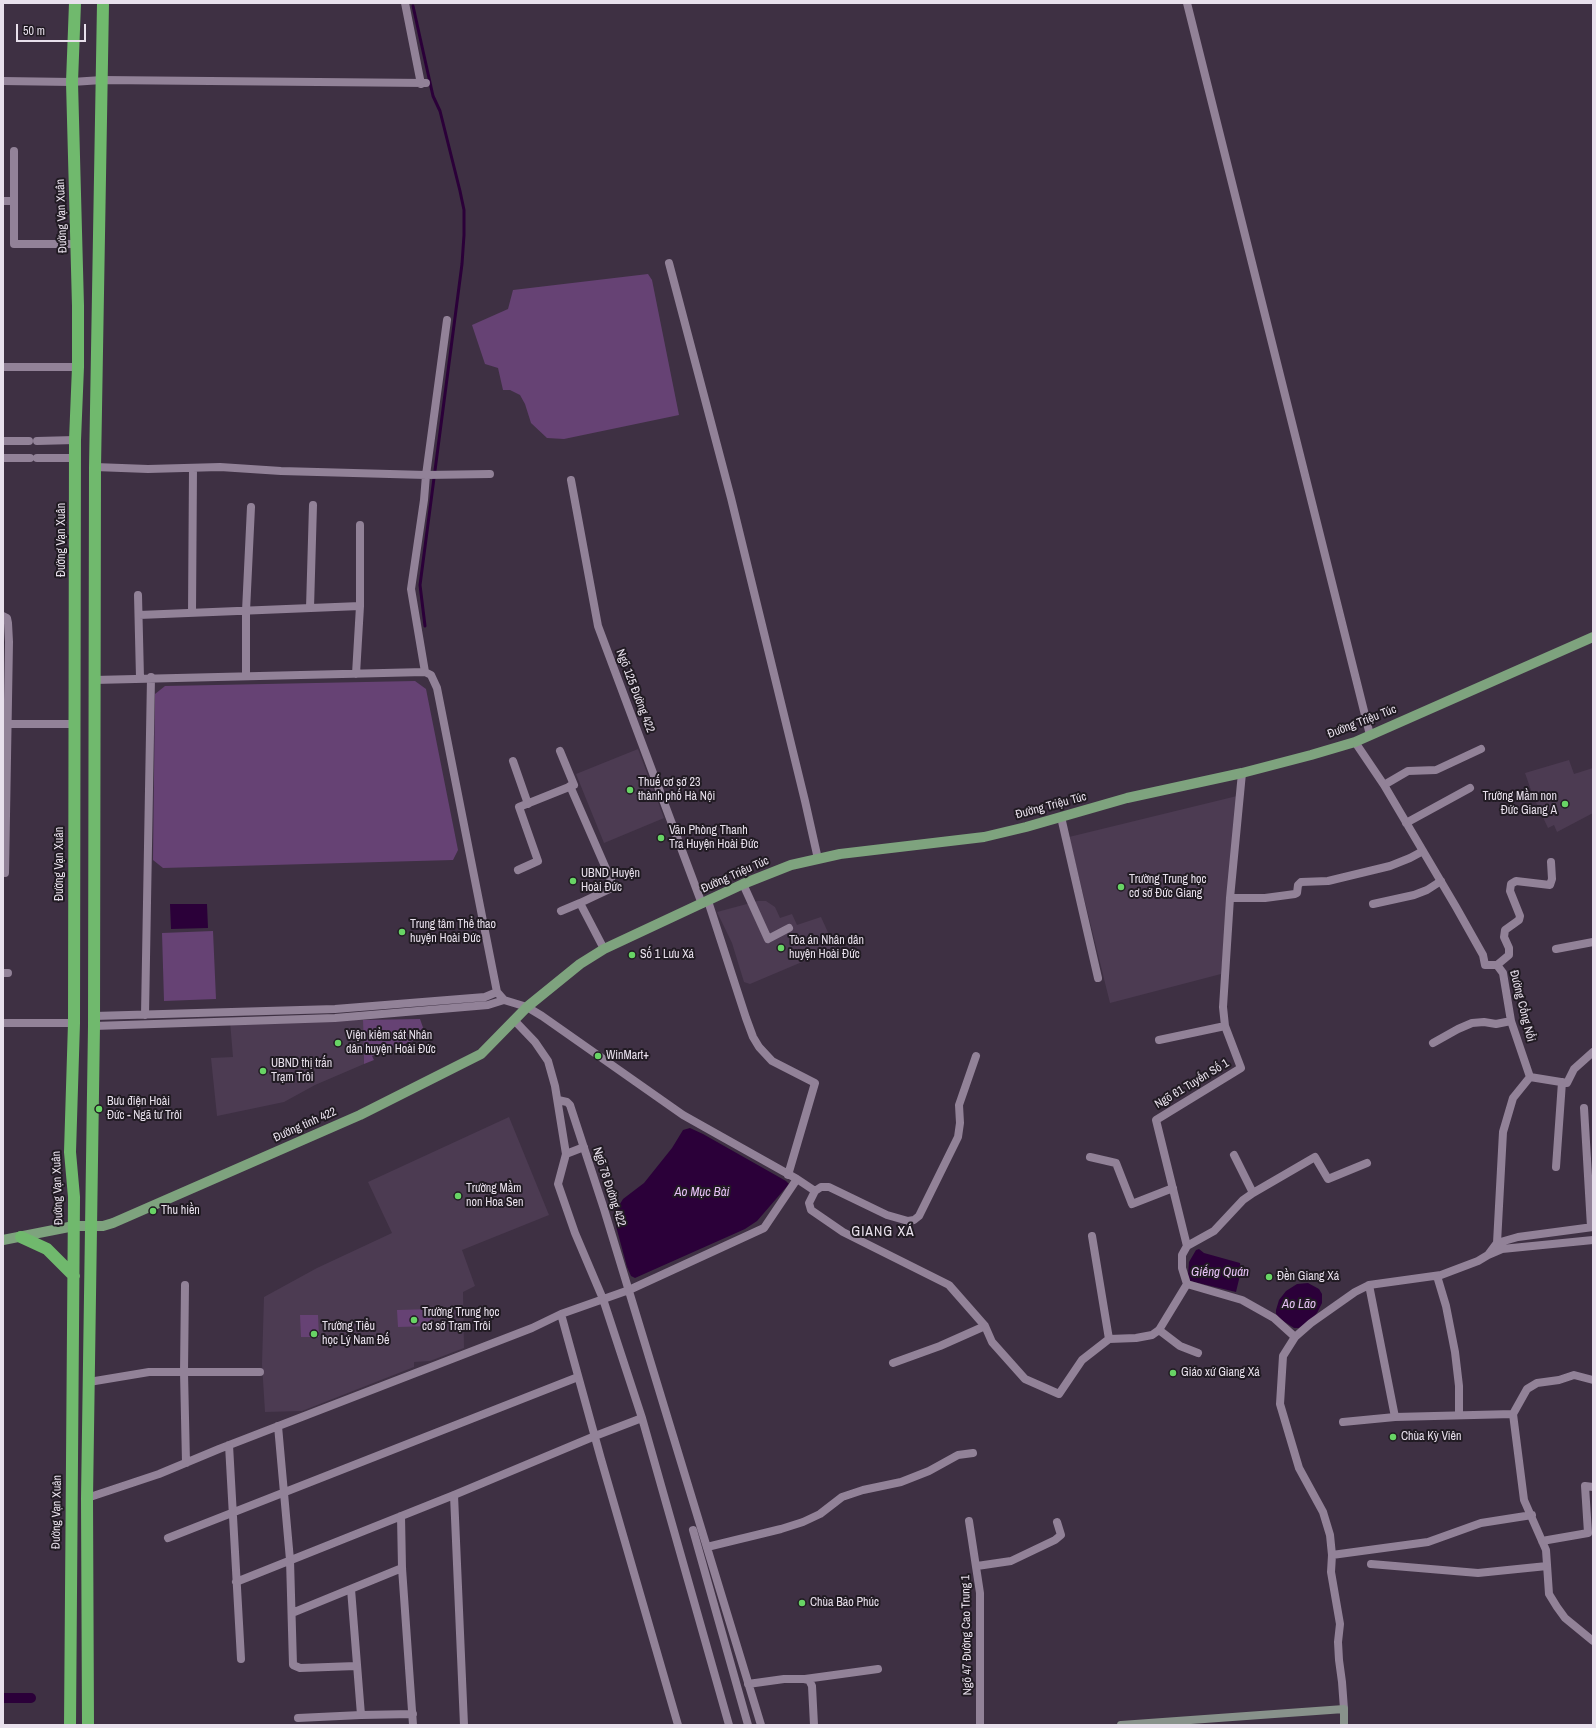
<!DOCTYPE html>
<html>
<head>
<meta charset="utf-8">
<style>
	body { margin:0 }
	#map { position:relative; width:1596px; height:1728px; overflow:hidden; background:#3e3043; font-family:"Archivo Narrow",sans-serif }
	canvas { display:block }
	.frame { position:absolute; inset:0; border:4px solid #e8e0ec; pointer-events:none }
	.scale { position:absolute; left:16px; top:24px; width:70px; height:18px; box-sizing:border-box; border:2px solid #e8e0ec; border-top:0; padding-left:5px; font-size:12px; line-height:14px; white-space:nowrap; color:#e8e0ec; -webkit-text-stroke:3px #211b23; paint-order:stroke }
</style>
</head>
<body>
<div id="map">
<canvas width="1596" height="1728"></canvas>
<div class="frame"></div>
<div class="scale">50 m</div>
</div>
<script>
const c = document.querySelector('canvas').getContext('2d');
c.lineJoin = 'round';
function fill(path, color) { c.fillStyle = color; c.fill(path, 'evenodd'); }
const poly = rows => new Path2D(rows.map(r => 'M' + r).join(''));
function strokePath(path, color, width, dash) { c.strokeStyle = color; c.lineWidth = width; c.lineCap = dash ? 'butt' : 'round'; c.setLineDash(dash || []); c.stroke(path); }
function label(font, color, halo, rows, align = 'center') {
  c.font = font + ' "Archivo Narrow",sans-serif'; c.lineWidth = 4; c.setLineDash([]); c.textBaseline = 'middle'; c.strokeStyle = halo; c.fillStyle = color; for (const [text, x, y, turn = 0] of rows) {
    c.save(); c.translate(x, y); c.rotate((+turn || 0) * Math.PI / 180); c.textAlign = isNaN(turn) ? turn : align; if (halo) c.strokeText(text, 0, 0); c.fillText(text, 0, 0); c.restore();
  }
}
fill(poly([
	[638,749,664,818,604,843,576,774],
	[1569,760,1574,774,1593,768,1593,813,1557,832,1554,825,1548,828,1533,796,1525,773],
	[1237,796,1221,974,1110,1003,1069,837],
	[758,901,766,901,775,907,780,918,792,914,797,925,821,917,835,948,750,984,744,982,732,943,717,912],
	[363,1020,364,1064,315,1085,284,1102,217,1116,211,1058,233,1057,230,1021],
	[509,1117,549,1215,462,1250,475,1286,463,1292,464,1348,430,1361,414,1362,414,1367,302,1411,265,1412,262,1364,264,1297,317,1268,392,1233,368,1182]
]), '#4c3b52');
fill(poly([
	[648,274,652,280,679,415,564,439,547,438,531,423,525,404,520,395,510,390,503,390,498,368,485,364,472,325,508,309,513,290],
	[415,681,426,689,458,850,453,860,163,868,153,860,155,694,165,686],
	[213,931,216,999,164,1001,162,933],
	[420,1019,426,1036,372,1056,374,1060,364,1064,363,1020],
	[432,1309,433,1326,398,1327,397,1310],
	[300,1315,318,1315,319,1337,301,1337]
]), '#664274');
fill(poly([
	[170,904,207,904,208,928,171,929],
	[690,1128,703,1134,786,1181,789,1184,757,1221,745,1229,635,1278,631,1276,627,1267,616,1226,618,1207,623,1199,644,1183,672,1148,683,1130],
	[1199,1249,1204,1253,1240,1263,1241,1271,1236,1292,1190,1281,1188,1275,1189,1262,1196,1250],
	[1308,1283,1319,1289,1322,1294,1322,1303,1317,1313,1310,1321,1299,1328,1294,1328,1280,1319,1276,1314,1276,1310,1279,1300,1286,1291,1297,1284]
]), '#2b0039');
strokePath(poly([
	[413,6,433,96,440,111,460,191,464,210,464,235,462,264,420,585,425,626]
]), '#2b0039', 3);
strokePath(poly([
	[3,1698,31,1698]
]), '#2b0039', 10);
strokePath(poly([
	[405,3,421,84],
	[1187,3,1370,735],
	[3,81,72,82,102,80,426,83],
	[14,151,14,244,76,244],
	[3,201,14,201],
	[669,263,731,498,805,801,818,859],
	[447,320,426,475,490,474],
	[3,367,78,367],
	[3,441,29,441],
	[37,441,75,440],
	[3,458,30,458],
	[37,458,76,458],
	[95,467,148,469,220,467,281,471,426,475,424,500,411,589,425,672],
	[571,480,598,626,702,904],
	[138,595,140,678],
	[310,608,313,505],
	[192,613,193,468],
	[139,615,360,606],
	[3,616,7,618,8,623,9,642,5,873],
	[356,674,360,606,360,525],
	[246,676,246,611,251,507],
	[94,680,425,672,431,675,437,688,497,992,504,1000,527,1007,542,1016,683,1115,797,1179,815,1191],
	[3,724,75,724],
	[1355,742,1384,785,1456,907,1483,955,1485,965,1497,965,1503,973,1511,1021,1530,1077,1513,1098,1503,1132,1497,1243],
	[513,761,528,804],
	[1242,773,1230,898,1223,1007,1225,1026,1241,1068,1156,1120,1187,1246,1182,1255,1182,1268,1187,1284,1242,1300,1274,1318,1295,1337],
	[1384,785,1408,771,1436,770,1481,749],
	[570,786,614,887,580,903,604,949],
	[1061,817,1098,978],
	[1406,823,1470,788],
	[518,870,538,861,519,807,574,785,560,751],
	[743,884,768,939,789,928],
	[1230,898,1265,898,1295,894,1297,893,1298,885,1301,882,1328,881,1390,866,1410,858,1423,851],
	[708,901,746,1018,753,1037,759,1047,772,1061,815,1083,788,1175],
	[1373,904,1414,895,1427,890,1441,881],
	[561,911,580,903],
	[1556,949,1593,942],
	[1497,965,1509,955,1509,948,1504,937,1505,930,1519,920,1520,916,1510,891,1511,884,1516,881,1550,885,1552,879,1551,862],
	[3,973,8,973],
	[145,1015,151,677],
	[94,1016,335,1009,485,997,497,992],
	[514,1020,535,1042,548,1061,555,1086,566,1154,558,1184,575,1233,603,1299,642,1418,729,1725],
	[3,1023,74,1023],
	[94,1026,335,1018,488,1005,504,1000],
	[1159,1040,1225,1026],
	[1433,1043,1458,1029,1472,1023,1484,1022,1496,1024,1511,1021],
	[976,1056,959,1105,960,1123,958,1137,919,1216,914,1220,908,1221,887,1215,829,1187,821,1187,815,1191,809,1203,811,1210,843,1232,949,1285,985,1326,992,1342,1025,1379,1059,1394,1082,1360,1109,1339,1136,1338,1152,1335,1159,1330,1187,1284],
	[1530,1077,1567,1083,1574,1069,1593,1052],
	[558,1100,567,1102,570,1105,604,1209,761,1725],
	[1584,1108,1591,1227],
	[566,1154,584,1147],
	[1234,1155,1253,1193],
	[1090,1157,1116,1163,1132,1204,1173,1188],
	[1556,1167,1562,1082],
	[1092,1236,1109,1339],
	[1187,1246,1214,1231,1243,1200,1253,1193,1315,1157,1328,1179,1367,1163],
	[1488,1255,1502,1249,1593,1240],
	[1437,1276,1446,1306,1455,1352,1459,1386,1459,1415],
	[185,1285,184,1372,186,1463],
	[1369,1285,1395,1417],
	[561,1314,601,1459,678,1725],
	[1159,1330,1180,1346,1198,1353],
	[893,1363,940,1346,985,1326],
	[1593,1380,1574,1375,1559,1380,1537,1383,1527,1389,1513,1414,1524,1500,1546,1550,1549,1594,1557,1607,1565,1618,1593,1641],
	[89,1382,149,1372,260,1372],
	[1343,1422,1395,1417,1513,1414],
	[278,1426,290,1560,293,1665,300,1668,356,1666],
	[229,1445,241,1659],
	[454,1495,464,1725],
	[87,1498,159,1474,219,1449,532,1328,561,1314,629,1290,764,1228,797,1179],
	[401,1516,402,1568,413,1725],
	[969,1521,980,1593,980,1725],
	[693,1530,748,1725],
	[168,1538,578,1377],
	[1542,1541,1588,1533,1585,1486,1593,1487],
	[707,1547,781,1529,803,1522,820,1514,842,1497,863,1490,901,1482,929,1471,958,1455,973,1453],
	[1332,1555,1428,1542,1481,1523,1532,1515],
	[1371,1564,1478,1573,1547,1566],
	[977,1566,1011,1561,1055,1540,1061,1535,1057,1522],
	[236,1582,454,1495,595,1436,642,1418],
	[351,1589,361,1715,413,1714],
	[292,1613,402,1568],
	[805,1679,878,1669],
	[748,1684,784,1679,804,1679,809,1680,812,1686,814,1725],
	[1344,1709,1342,1682,1339,1660,1338,1642,1340,1624,1331,1572,1332,1555,1330,1535,1323,1512,1299,1468,1280,1404,1283,1356,1295,1337,1311,1323,1355,1292,1369,1285,1441,1275,1478,1261,1488,1255,1497,1243,1518,1237,1593,1227],
	[298,1718,361,1715]
]), '#928298', 8);
strokePath(poly([
	[1121,1725,1344,1709,1344,1725]
]), '#88928b', 8);
strokePath(poly([
	[3,1240,74,1226,103,1226,113,1223,360,1115,481,1054,527,1007,580,964,604,949,743,884,791,865,840,854,984,837,1026,827,1127,798,1242,773,1311,755,1355,742,1593,637]
]), '#7ea37e', 10);
strokePath(poly([
	[21,1237,47,1249,74,1276],
	[70,1725,74,1197,70,1152,74,1023,75,440,78,367,78,306,72,82,75,3],
	[88,1725,87,1498,94,1026,95,467,103,3]
]), '#70b96d', 12);
for (const [x, y, r, color] of [
	[630,790,4,"#68d465"],
	[1565,804,4,"#68d465"],
	[661,838,4,"#68d465"],
	[573,881,4,"#68d465"],
	[1121,887,4,"#68d465"],
	[402,932,4,"#68d465"],
	[781,948,4,"#68d465"],
	[632,955,4,"#68d465"],
	[338,1043,4,"#68d465"],
	[598,1056,4,"#68d465"],
	[263,1071,4,"#68d465"],
	[99,1109,4,"#68d465"],
	[458,1196,4,"#68d465"],
	[153,1211,4,"#68d465"],
	[1269,1277,4,"#68d465"],
	[414,1320,4,"#68d465"],
	[314,1334,4,"#68d465"],
	[1173,1373,4,"#68d465"],
	[1393,1437,4,"#68d465"],
	[802,1603,4,"#68d465"]
]) { const dot = new Path2D(); dot.arc(x, y, r, 0, 2 * Math.PI); c.fillStyle = color; c.fill(dot); strokePath(dot, '#211b23', 1.5); }
label('12px', '#e8e0ec', '#211b23', [
	["Đường Vạn Xuân",62,216,-92],
	["Đường Vạn Xuân",62,540,-90],
	["Ngõ 125 Đường 422",635,691,69],
	["Đường Triệu Túc",1362,722,-21],
	["Đường Triệu Túc",1051,806,-15],
	["Đường Vạn Xuân",60,864,-90],
	["Đường Triệu Túc",735,875,-24],
	["Đường Cổng Nổi",1522,1006,76],
	["Ngõ 61 Tuyến Số 1",1192,1084,-31],
	["Đường tỉnh 422",305,1125,-24],
	["Ngõ 78 Đường 422",609,1187,72],
	["Đường Vạn Xuân",58,1188,-92],
	["Đường Vạn Xuân",57,1512,-89],
	["Ngõ 47 Đường Cao Trung 1",967,1635,-91]
]);
label('12px', '#e8e0ec', '#211b23', [
	["Thuế cơ sở 23",638,783],
	["thành phố Hà Nội",638,797],
	["Trường Mầm non",1557,797,"right"],
	["Đức Giang A",1557,811,"right"],
	["Văn Phòng Thanh",669,831],
	["Tra Huyện Hoài Đức",669,845],
	["UBND Huyện",581,874],
	["Hoài Đức",581,888],
	["Trường Trung học",1129,880],
	["cơ sở Đức Giang",1129,894],
	["Trung tâm Thể thao",410,925],
	["huyện Hoài Đức",410,939],
	["Tòa án Nhân dân",789,941],
	["huyện Hoài Đức",789,955],
	["Số 1 Lưu Xá",640,955],
	["Viện kiểm sát Nhân",346,1036],
	["dân huyện Hoài Đức",346,1050],
	["WinMart+",606,1056],
	["UBND thị trấn",271,1064],
	["Trạm Trôi",271,1078],
	["Bưu điện Hoài",107,1102],
	["Đức - Ngã tư Trôi",107,1116],
	["Trường Mầm",466,1189],
	["non Hoa Sen",466,1203],
	["Thu hiền",161,1211],
	["Đền Giang Xá",1277,1277],
	["Trường Trung học",422,1313],
	["cơ sở Trạm Trôi",422,1327],
	["Trường Tiểu",322,1327],
	["học Lý Nam Đế",322,1341],
	["Giáo xứ Giang Xá",1181,1373],
	["Chùa Kỳ Viên",1401,1437],
	["Chùa Bảo Phúc",810,1603]
], 'left');
label('italic 13px', '#e5c0f4', '#211b23', [
	["Ao Mục Bài",702,1193],
	["Giếng Quán",1220,1273],
	["Ao Lão",1299,1305]
]);
c.letterSpacing = '1px';
label('14px', '#e8e0ec', '#211b23', [
	["GIANG XÁ",883,1232]
]);
c.letterSpacing = '0px';
</script>
</body>
</html>
